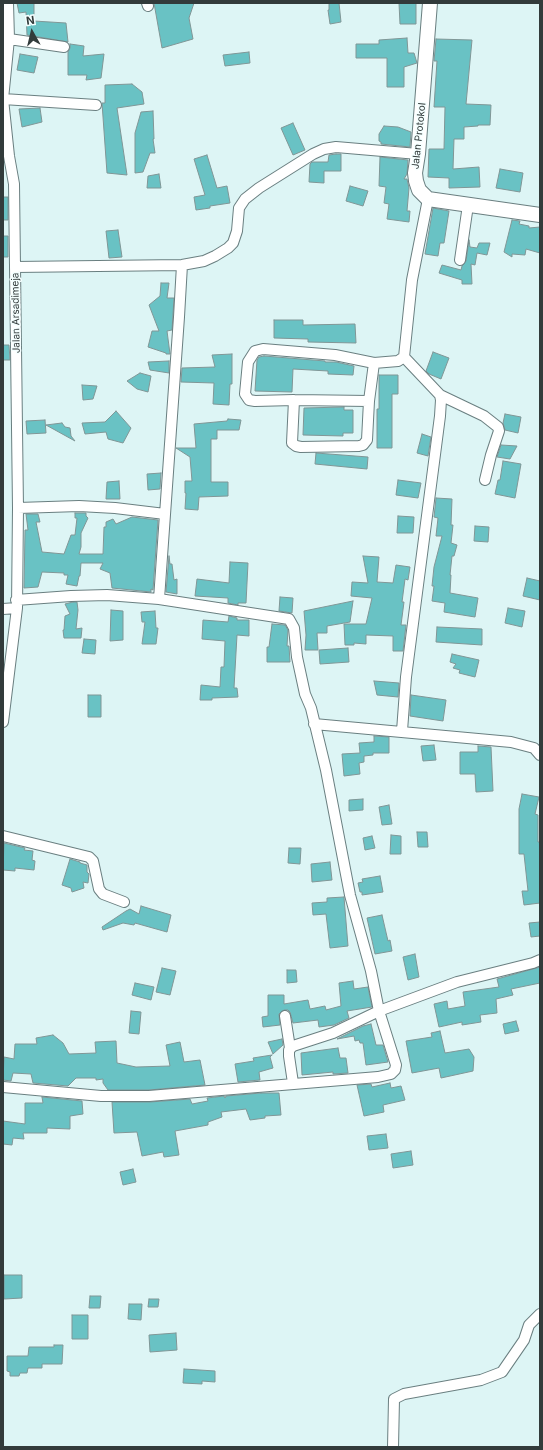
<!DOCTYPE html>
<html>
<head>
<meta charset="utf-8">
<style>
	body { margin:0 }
	#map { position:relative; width:543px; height:1450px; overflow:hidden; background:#ddf5f5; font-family:Inter,sans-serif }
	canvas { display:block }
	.frame { position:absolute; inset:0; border:4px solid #323b3b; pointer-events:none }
	.north { position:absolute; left:12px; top:12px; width:40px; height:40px; -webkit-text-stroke:3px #f5ffff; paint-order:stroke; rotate:352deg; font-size:11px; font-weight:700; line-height:16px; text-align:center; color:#323b3b }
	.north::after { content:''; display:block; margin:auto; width:14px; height:18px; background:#323b3b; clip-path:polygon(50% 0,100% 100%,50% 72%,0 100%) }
</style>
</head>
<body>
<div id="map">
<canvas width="543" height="1450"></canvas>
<div class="frame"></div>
<div class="north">N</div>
</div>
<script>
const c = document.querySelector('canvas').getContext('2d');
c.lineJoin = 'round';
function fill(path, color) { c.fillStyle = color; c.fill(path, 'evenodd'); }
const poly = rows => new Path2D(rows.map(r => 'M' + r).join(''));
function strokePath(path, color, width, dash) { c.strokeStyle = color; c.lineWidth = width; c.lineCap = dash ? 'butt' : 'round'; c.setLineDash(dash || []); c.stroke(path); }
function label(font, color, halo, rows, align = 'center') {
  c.font = font + ' Inter,sans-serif'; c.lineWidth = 3; c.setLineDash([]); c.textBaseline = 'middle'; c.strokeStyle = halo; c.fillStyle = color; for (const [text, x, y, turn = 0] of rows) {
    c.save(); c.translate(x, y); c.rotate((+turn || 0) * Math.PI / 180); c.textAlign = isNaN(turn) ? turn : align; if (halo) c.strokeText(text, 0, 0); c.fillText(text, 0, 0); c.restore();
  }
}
const building = poly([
	[17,3,34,3,34,21,66,23,68,42,27,35,26,12,19,13,17,3],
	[154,3,194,3,189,18,193,39,162,48,154,3],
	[329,3,339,3,341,22,330,24,328,10,329,10,329,3],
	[399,3,416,3,416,24,400,24,399,3],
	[407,38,408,53,414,53,417,63,404,67,404,87,387,87,387,58,356,58,356,44,379,44,379,40,407,38],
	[436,39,472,40,466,104,491,105,490,125,478,125,478,126,464,127,464,139,454,139,453,169,479,167,480,187,449,188,449,178,428,177,429,149,444,149,445,107,434,107,437,61,434,61,436,39],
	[70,44,84,46,83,56,104,54,101,78,86,80,87,75,68,75,68,52,70,48,70,44],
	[249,52,250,63,225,66,223,55,249,52],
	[20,54,38,57,34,73,17,70,20,54],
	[132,84,142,92,144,104,117,108,127,175,107,173,102,103,105,103,105,85,132,84],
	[40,108,42,122,22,127,19,109,40,108],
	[153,111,154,139,153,139,155,153,150,153,143,172,135,173,135,133,141,112,153,111],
	[293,123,305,150,293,155,281,128,293,123],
	[384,126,398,127,411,132,410,147,381,144,381,142,379,141,379,134,384,126],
	[336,154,341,154,341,171,324,171,324,183,309,182,310,164,312,162,328,162,329,155,336,154],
	[207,155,217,188,227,186,230,203,210,206,210,208,196,210,194,197,205,195,194,159,207,155],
	[380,157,408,160,407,174,404,179,407,179,409,188,407,211,410,211,409,222,387,219,389,204,384,203,386,187,379,186,380,157],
	[500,169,523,173,520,192,496,188,500,169],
	[159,174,161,188,147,188,148,176,159,174],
	[350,186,368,191,363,206,346,201,350,186],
	[3,197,8,197,8,220,3,220,3,197],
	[433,208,449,211,444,243,440,243,438,256,425,254,433,208],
	[512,220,520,221,519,224,529,226,529,228,540,227,540,253,526,249,525,255,512,254,512,257,504,252,512,220],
	[118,230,122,257,109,258,106,231,118,230],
	[3,236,8,236,8,257,3,257,3,236],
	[469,240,470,247,477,248,479,243,490,243,487,255,477,253,475,265,471,264,472,284,462,284,462,280,439,273,442,265,461,270,462,266,466,261,469,240],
	[161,283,169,283,167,298,174,298,172,330,167,331,170,354,166,354,166,353,148,347,152,331,159,331,149,305,160,296,161,283],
	[274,320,303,320,303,325,355,324,356,343,308,342,308,339,274,338,274,320],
	[3,345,9,345,10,360,3,360,3,345],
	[433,352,449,358,441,379,429,374,426,371,433,352],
	[232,354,232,384,230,384,229,405,213,404,214,383,181,382,182,368,215,367,212,355,232,354],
	[264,356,325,361,325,362,336,362,354,366,353,375,328,374,328,371,293,369,292,392,255,391,257,360,259,357,264,356],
	[169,361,169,373,150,370,148,362,169,361],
	[140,373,151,376,148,392,137,389,127,381,140,373],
	[379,375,398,375,398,394,392,394,392,448,377,448,377,409,379,409,379,375],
	[82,385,97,386,93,399,83,400,82,385],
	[344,407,344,410,353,410,353,433,343,433,343,436,303,435,304,408,344,407],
	[116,411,131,428,123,443,108,439,106,432,85,434,82,423,105,422,116,411],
	[505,414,521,417,518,433,505,430,503,423,505,414],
	[228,419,241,420,239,430,217,430,217,439,211,439,211,482,228,482,228,496,199,497,198,510,185,509,186,493,185,493,185,481,192,481,190,457,176,448,196,448,194,424,227,421,228,419],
	[45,420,46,433,27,434,26,421,45,420],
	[62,423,65,427,70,428,71,436,75,441,46,425,62,423],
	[422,434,431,437,428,456,417,453,422,434],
	[501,445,517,446,510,459,497,457,501,445],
	[316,453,368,457,367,469,315,464,316,453],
	[503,461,521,464,515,498,495,494,498,480,500,480,503,461],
	[161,473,160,489,148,490,147,474,161,473],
	[398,480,421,483,418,498,396,495,398,480],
	[119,481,120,499,106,499,107,482,119,481],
	[436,498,452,499,451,525,453,525,451,543,457,545,454,556,452,556,450,575,451,575,450,593,478,598,475,617,444,612,445,603,432,601,434,586,432,586,434,567,442,536,436,536,438,518,434,517,436,498],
	[75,513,86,513,86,516,88,518,81,533,81,547,79,554,103,554,104,527,106,527,106,522,113,519,116,524,132,517,158,520,153,590,151,589,151,592,112,588,110,573,100,569,103,563,81,563,80,576,79,576,77,586,66,584,68,575,64,575,64,573,42,572,38,587,24,588,25,530,28,530,26,514,38,514,40,522,36,522,42,552,64,554,71,535,75,535,77,518,75,518,75,513],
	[398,516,414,517,413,533,397,533,398,516],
	[475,526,489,527,488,542,474,541,475,526],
	[169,556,170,564,172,564,174,580,177,579,177,594,166,592,169,556],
	[363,556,379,557,377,582,393,583,396,565,410,567,408,580,405,579,402,602,404,602,401,625,406,625,403,651,393,651,393,636,366,635,366,644,354,643,354,645,345,645,344,624,366,624,372,598,351,596,352,582,368,583,363,556],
	[230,562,248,563,246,603,238,603,238,605,228,603,228,598,195,596,197,579,229,583,230,562],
	[527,578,540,581,540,600,523,596,527,578],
	[280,597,293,598,292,613,279,611,280,597],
	[353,601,350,622,327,626,327,633,317,633,318,650,305,650,306,635,304,611,353,601],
	[73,602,77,602,78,610,76,629,82,628,81,638,64,638,63,630,64,630,65,616,70,614,65,604,73,602],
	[508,608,525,611,522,627,505,623,508,608],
	[111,610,123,611,123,640,110,641,111,610],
	[155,611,156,628,158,628,156,644,142,644,145,622,142,622,141,612,155,611],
	[229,616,237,618,237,620,249,620,249,636,237,635,234,688,237,688,238,697,212,698,212,700,200,700,201,685,220,687,221,667,224,667,225,641,202,639,203,620,228,622,229,616],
	[272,624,285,625,288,630,287,646,289,646,290,662,267,662,267,647,269,647,272,624],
	[437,627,482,629,482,645,436,642,437,627],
	[84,639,96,640,95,654,82,653,84,639],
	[348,648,349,662,320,664,319,650,348,648],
	[452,654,479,660,475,677,459,673,460,670,453,668,456,664,450,662,452,654],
	[374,681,399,683,398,697,377,695,374,681],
	[88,695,101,695,101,717,88,717,88,695],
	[411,695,446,700,443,721,410,716,411,695],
	[374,736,389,737,389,753,373,753,373,755,364,756,364,762,359,763,360,774,344,776,342,754,360,753,359,743,374,742,374,736],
	[434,745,436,760,423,761,421,746,434,745],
	[478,746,491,747,493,791,476,792,475,774,460,774,460,752,478,752,478,746],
	[522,794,539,797,535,814,538,815,538,842,540,842,540,903,524,905,522,891,528,891,524,854,519,854,519,809,522,794],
	[363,799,363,810,349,811,349,800,363,799],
	[389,805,392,824,382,825,379,807,389,805],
	[417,832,427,832,428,847,418,847,417,832],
	[391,835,401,836,401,854,390,854,391,835],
	[372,836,375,848,365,850,363,838,372,836],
	[4,843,25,848,24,850,33,851,32,860,35,861,34,870,15,868,15,871,3,870,4,843],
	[289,848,301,848,300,864,288,863,289,848],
	[70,859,80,862,80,863,87,865,87,872,89,874,88,883,83,882,84,888,72,892,71,888,62,885,70,859],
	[330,862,332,880,312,882,311,864,330,862],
	[380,876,383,892,362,895,362,892,360,892,358,883,363,882,362,879,380,876],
	[344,897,348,946,330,948,326,914,313,915,312,903,327,902,327,898,344,897],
	[141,906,171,915,167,932,135,923,134,925,123,923,103,930,102,927,126,911,130,909,139,914,141,906],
	[382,915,388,941,390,940,392,951,375,954,367,918,382,915],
	[540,922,540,936,531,937,529,923,540,922],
	[415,954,419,977,408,980,403,957,415,954],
	[540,967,540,983,511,989,513,995,496,999,497,1013,480,1015,481,1022,462,1025,462,1022,439,1027,434,1004,447,1001,448,1009,465,1006,463,992,499,987,497,979,540,967],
	[162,968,176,971,170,995,156,992,162,968],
	[287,970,296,970,297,982,287,983,287,970],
	[353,981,354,989,368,987,372,1007,347,1011,349,1018,334,1025,319,1027,318,1020,293,1023,290,1012,288,1010,284,1010,279,1014,280,1025,263,1027,262,1017,268,1016,268,995,284,995,284,1004,308,1000,310,1009,325,1006,326,1010,341,1006,339,983,353,981],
	[135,983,154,987,151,1000,132,995,135,983],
	[131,1011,141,1012,139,1034,129,1033,131,1011],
	[516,1021,519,1031,505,1034,503,1024,516,1021],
	[371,1024,376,1045,383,1045,388,1062,366,1065,363,1043,360,1043,359,1040,355,1041,354,1036,337,1039,363,1026,371,1024],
	[440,1031,445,1053,469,1049,474,1057,473,1071,441,1078,439,1068,412,1073,406,1041,432,1037,431,1033,440,1031],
	[53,1035,63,1043,69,1054,96,1053,95,1042,116,1041,117,1063,136,1067,170,1066,166,1045,180,1042,184,1062,200,1060,205,1085,149,1090,108,1090,103,1083,103,1079,96,1080,96,1078,76,1078,68,1086,33,1083,31,1074,13,1073,11,1081,3,1080,4,1057,14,1059,15,1044,37,1044,36,1038,53,1035],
	[282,1039,283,1045,273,1054,268,1042,282,1039],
	[338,1048,340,1058,346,1058,348,1073,333,1074,333,1072,302,1075,301,1053,338,1048],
	[272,1055,270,1057,273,1068,259,1072,260,1080,238,1082,235,1064,254,1061,253,1058,272,1055],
	[390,1083,391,1088,401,1086,405,1100,383,1105,384,1112,364,1116,357,1085,371,1084,372,1087,390,1083],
	[261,1093,279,1093,281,1115,265,1116,265,1118,250,1120,246,1109,221,1112,222,1117,208,1122,208,1125,175,1131,179,1155,164,1157,163,1152,142,1156,137,1132,114,1133,112,1102,150,1102,190,1099,192,1104,208,1101,207,1098,224,1096,225,1098,226,1096,261,1093],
	[42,1097,82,1101,83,1114,70,1116,70,1129,47,1128,47,1133,23,1133,24,1139,13,1138,12,1145,3,1144,3,1121,25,1124,25,1103,43,1103,42,1097],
	[386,1134,388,1148,369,1150,367,1136,386,1134],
	[411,1151,413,1165,393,1168,391,1154,411,1151],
	[133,1169,136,1182,123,1185,120,1172,133,1169],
	[4,1275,22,1275,22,1298,4,1299,4,1275],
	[90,1296,101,1296,100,1308,89,1308,90,1296],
	[149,1299,159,1299,158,1307,148,1307,149,1299],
	[129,1304,142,1304,141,1320,128,1319,129,1304],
	[72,1315,88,1315,88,1339,72,1339,72,1315],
	[176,1333,177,1350,150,1352,149,1335,176,1333],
	[54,1345,63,1345,62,1364,42,1364,42,1368,28,1368,27,1373,20,1373,19,1376,10,1376,10,1372,7,1371,7,1356,28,1356,29,1347,54,1347,54,1345],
	[184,1369,215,1371,215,1382,202,1381,202,1384,183,1383,184,1369]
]);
fill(building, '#69c2c4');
strokePath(building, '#809696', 1);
const street = poly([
	[8,3,9,39,3,99,9,156,14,184,15,267],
	[147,3,148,6],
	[9,39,64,47],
	[3,99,96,105],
	[460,260,468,205],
	[404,357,440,395,484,416,498,427,499,431,491,455,485,480],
	[374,363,369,401,367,440,363,445,359,446,301,447,296,446,292,443,294,400,255,401,249,400,245,394,248,362,255,351,263,349,335,355,374,363,398,361,404,357,412,280,428,199],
	[294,400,369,401],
	[18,508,79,506,115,508,165,514],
	[159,599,179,317,182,265],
	[3,609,17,608],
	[3,722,17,608,18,508,15,267,182,265,204,261,215,256,228,248,233,243,237,231,239,208,245,199,259,188,313,154,324,149,336,147,418,154],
	[314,724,511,742,534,748,540,755],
	[402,731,406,677,440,416,441,400,440,395],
	[3,836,89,857,93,861,99,889,103,894,124,902],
	[285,1016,290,1048],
	[293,1083,289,1056,289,1050,293,1046,333,1033,379,1011,457,982,533,963,540,960],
	[3,1087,101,1096,149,1096,378,1077,391,1074,395,1070,396,1065,379,1011,371,971,350,895,326,770,311,708,305,694,297,657,294,628,289,619,159,599,107,595,71,596,16,600],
	[393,1447,394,1399,404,1394,481,1380,502,1372,524,1340,529,1325,540,1314]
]);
const secondary = poly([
	[430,3,418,154,415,173,416,181,419,190,428,199,540,215]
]);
strokePath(street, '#6a7f80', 12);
strokePath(secondary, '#6a7f80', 16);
strokePath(street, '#fff', 10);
strokePath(secondary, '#fff', 14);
label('10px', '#323b3b', '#f5ffff', [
	["Jalan Protokol",419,136,-84],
	["Jalan Arsadimeja",16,313,-91]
]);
</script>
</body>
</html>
